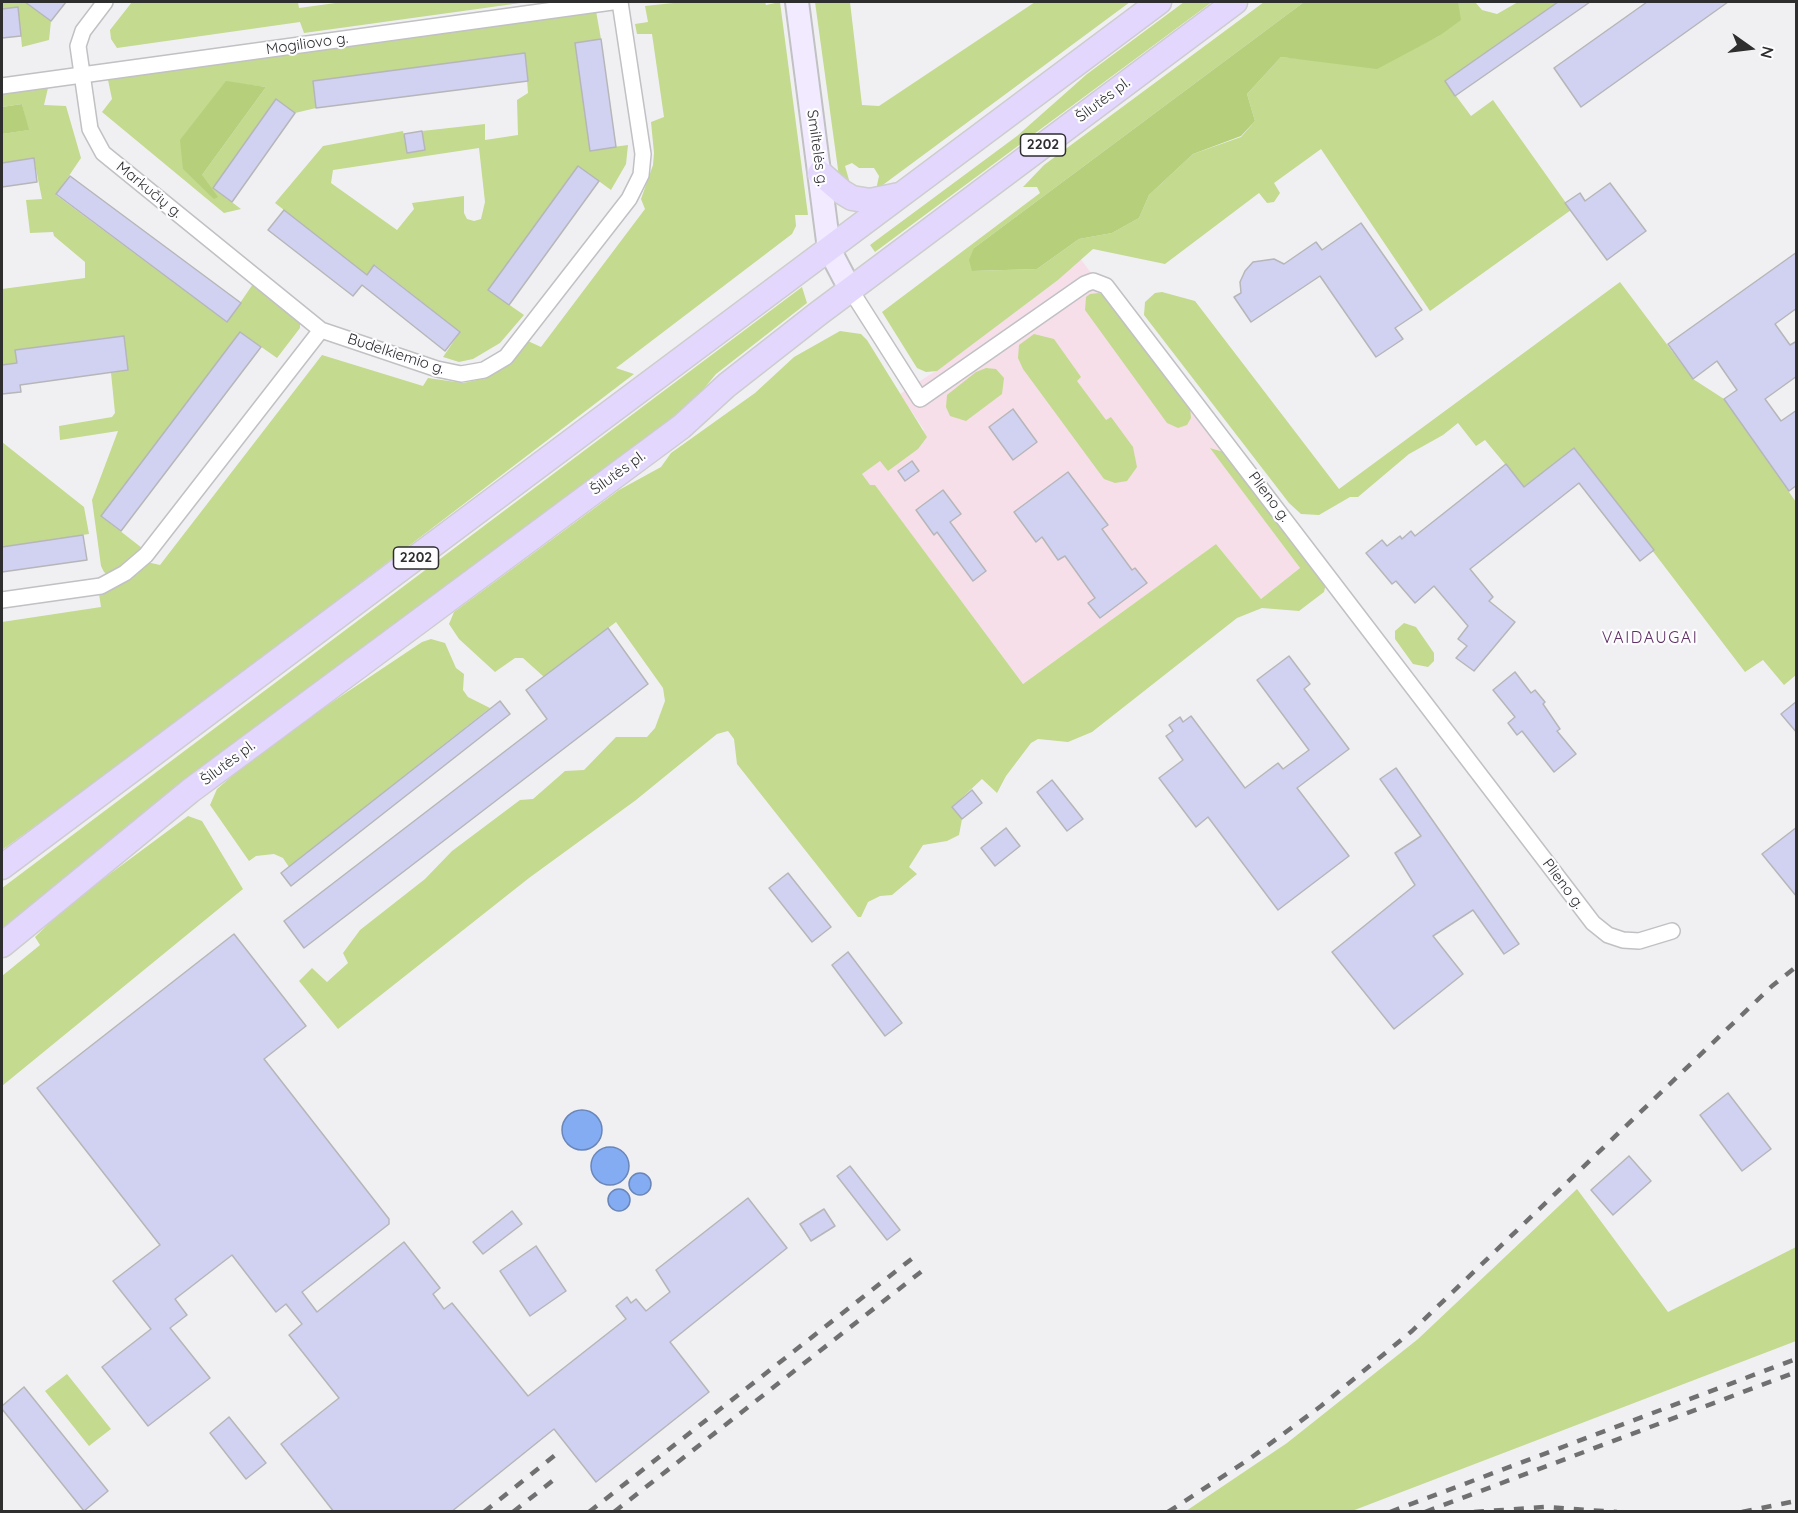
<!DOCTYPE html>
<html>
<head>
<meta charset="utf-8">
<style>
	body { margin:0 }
	#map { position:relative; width:1798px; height:1513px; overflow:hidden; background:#f0f0f3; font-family:Quicksand,sans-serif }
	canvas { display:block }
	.frame { position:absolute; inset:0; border:3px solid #2e2e2f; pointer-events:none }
	.north { position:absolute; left:1720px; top:18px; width:60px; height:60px; -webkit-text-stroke:4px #fdfdff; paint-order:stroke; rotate:104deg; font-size:16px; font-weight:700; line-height:24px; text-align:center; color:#2e2e2f }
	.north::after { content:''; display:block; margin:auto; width:21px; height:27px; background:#2e2e2f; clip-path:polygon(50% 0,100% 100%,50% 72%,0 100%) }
</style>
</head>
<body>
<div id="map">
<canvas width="1798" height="1513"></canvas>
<div class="frame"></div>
<div class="north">N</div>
</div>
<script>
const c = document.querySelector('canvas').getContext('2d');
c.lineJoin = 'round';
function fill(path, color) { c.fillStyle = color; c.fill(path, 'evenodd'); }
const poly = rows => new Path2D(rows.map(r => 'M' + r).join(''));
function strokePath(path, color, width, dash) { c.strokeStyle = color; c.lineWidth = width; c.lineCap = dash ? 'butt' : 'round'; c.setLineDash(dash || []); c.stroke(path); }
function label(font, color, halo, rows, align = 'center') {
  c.font = font + ' Quicksand,sans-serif'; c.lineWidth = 4.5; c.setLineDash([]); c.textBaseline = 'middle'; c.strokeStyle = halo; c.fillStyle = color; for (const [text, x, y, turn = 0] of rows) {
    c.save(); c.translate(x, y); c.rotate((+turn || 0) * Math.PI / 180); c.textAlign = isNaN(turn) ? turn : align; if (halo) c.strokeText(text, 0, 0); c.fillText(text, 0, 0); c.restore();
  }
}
fill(poly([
	[1080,258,1224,452,1211,448,1300,568,1261,599,1216,544,1023,684,875,486,870,486,862,474,880,460,889,471,924,430,900,394,937,370,1058,280]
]), '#f7dfe9');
fill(poly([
	[2,2,31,2,29,5,51,21,49,40,22,47,18,7,2,9],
	[132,2,298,2,299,8,343,2,528,2,304,33,300,22,117,48,111,39,110,30],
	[683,2,765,2,766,5,780,2,808,215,795,215,796,226,792,234,616,368,634,374,173,726,2,850,2,622,101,607,99,594,147,562,160,565,322,355,423,386,428,378,463,383,481,379,508,364,528,341,541,347,645,209,641,199,653,165,654,153,651,122,664,117,652,34,637,34,635,24,648,22,645,6],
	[815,2,850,2,862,105,879,106,1035,2,1130,2,876,190,879,176,874,168,859,168,852,163,845,166,849,180,849,189,840,184],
	[1184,2,1212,2,875,252,870,245,1017,136,1087,74],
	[1264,2,1304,2,974,248,972,271,1037,269,1079,239,1112,233,1139,218,1149,195,1193,154,1241,137,1255,121,1247,94,1281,57,1303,59,1410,50,1439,36,1458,2,1475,2,1482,10,1497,14,1518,2,1558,2,1445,81,1471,116,1493,100,1571,210,1430,311,1321,149,1274,183,1280,193,1274,202,1267,203,1259,193,1165,264,1093,249,1058,280,937,371,926,372,917,368,882,312,1040,193,1037,187,1023,187,1044,165],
	[596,11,601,39,575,43,590,150,628,145,626,164,611,190,578,166,488,290,524,315,500,343,473,359,459,362,443,357,460,332,375,265,367,275,275,203,323,146,403,131,407,153,425,150,422,131,485,124,485,140,518,135,517,100,528,93,525,53,313,81,316,108,295,113,276,100,213,188,241,209,224,213,102,112,112,99,108,80],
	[226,82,266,87,202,175],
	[479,148,485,202,481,219,474,221,467,219,464,213,464,196,412,203,414,209,397,230,331,183,333,170],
	[48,88,44,105,66,106,81,158,56,195,227,322,253,284,300,320,300,328,277,358,240,332,101,516,142,548,111,577,104,572,101,566,92,500,118,431,60,440,59,426,112,417,115,413,111,373,128,370,124,336,16,350,17,363,2,365,2,289,85,278,85,262,54,236,53,232,30,233,26,200,42,199,34,159,2,163,2,134,28,130,22,104,2,107,2,94],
	[1620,282,1693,379,1724,399,1796,502,1796,675,1784,685,1763,660,1745,672,1574,448,1524,487,1485,440,1476,446,1458,423,1443,435,1409,454,1358,497,1350,497,1319,515,1301,514,1289,503,1144,315,1145,302,1155,293,1162,292,1195,301,1339,489],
	[802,287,807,303,716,374,680,417,2,933,2,888],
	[1099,293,1104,295,1190,406,1191,418,1187,425,1178,428,1167,423,1085,310,1086,297,1090,294],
	[840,331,861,334,867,340,927,437,918,449,888,471,880,461,862,474,870,485,875,485,1023,684,1216,544,1261,599,1300,568,1210,448,1224,452,1326,583,1324,592,1299,611,1262,608,1237,618,1092,732,1068,742,1038,739,1031,743,1006,776,997,793,982,779,952,807,962,819,959,835,947,841,923,845,909,867,917,874,892,895,880,896,868,902,861,917,858,917,737,764,734,739,728,731,717,734,636,800,529,878,338,1029,299,981,312,968,327,982,348,963,343,953,360,930,425,879,452,851,520,800,533,799,565,771,584,770,616,737,647,737,655,728,665,701,663,688,616,622,544,677,523,658,515,658,495,672,459,639,449,624,454,612,619,490,661,467,671,453,755,393,794,357],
	[1034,334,1054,339,1081,377,1077,381,1106,420,1111,417,1133,447,1137,467,1127,481,1115,483,1104,479,1023,369,1018,358,1019,345],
	[986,368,996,369,1004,378,1002,394,966,421,950,416,946,407,947,395,976,372],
	[2,442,84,507,89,534,2,547],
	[1404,623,1416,627,1434,653,1434,661,1428,667,1413,664,1395,639,1395,631],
	[431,639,445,643,456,668,464,674,463,690,468,697,490,708,289,867,283,858,274,854,256,856,249,861,210,805,217,789,268,745,422,642],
	[188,816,202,821,243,889,2,1086,2,976,40,945,35,937,68,905],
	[1577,1189,1668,1312,1796,1247,1796,1341,1352,1511,1186,1511,1287,1443,1418,1339],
	[67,1374,111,1429,89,1446,45,1391]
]), '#c3da8f');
fill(poly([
	[1304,2,1458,2,1461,20,1439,36,1377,69,1281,57,1247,94,1255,121,1241,136,1193,154,1149,195,1139,218,1112,233,1079,239,1037,269,972,271,969,260,974,248],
	[226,81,266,87,202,175,218,197,214,199,183,169,180,140],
	[22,104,29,130,2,134,2,107]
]), '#b5cf7b');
const water = poly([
	'562 1130a20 20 0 1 1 40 0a20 20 0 1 1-40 0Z',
	'591 1166a19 19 0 1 1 38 0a19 19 0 1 1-38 0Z',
	'629 1184a11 11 0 1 1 22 0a11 11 0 1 1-22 0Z',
	'608 1200a11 11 0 1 1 22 0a11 11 0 1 1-22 0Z'
]);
fill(water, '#84acf3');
strokePath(water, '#6a86b8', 1.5);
const building = poly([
	[25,2,66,2,51,21,25,2],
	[1558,2,1590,2,1455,96,1445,81,1558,2],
	[1647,2,1728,2,1581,107,1554,68,1647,2],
	[18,7,21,36,2,38,2,9,18,7],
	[601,39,616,147,590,151,575,43,601,39],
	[525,53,528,81,316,108,313,81,525,53],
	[276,99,295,113,232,202,213,188,276,99],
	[422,131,425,150,407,153,404,134,422,131],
	[34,158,37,182,2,187,2,163,34,158],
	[578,166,599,181,509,305,488,290,578,166],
	[70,176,241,303,227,322,56,194,70,176],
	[1610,183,1646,231,1607,260,1565,203,1580,193,1585,201,1610,183],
	[284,210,367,275,374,265,460,332,445,351,362,285,353,296,268,230,284,210],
	[1361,223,1422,310,1395,328,1403,339,1376,357,1320,276,1251,322,1234,297,1241,293,1240,282,1245,271,1253,262,1274,259,1284,264,1316,242,1322,250,1361,223],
	[1797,252,1797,308,1775,324,1790,345,1797,341,1797,376,1765,399,1781,421,1797,410,1797,485,1789,491,1724,399,1737,390,1717,361,1693,379,1668,344,1797,252],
	[240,332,261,347,121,531,101,516,240,332],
	[124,336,128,370,20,385,21,392,2,394,2,365,17,363,15,350,124,336],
	[1013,409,1037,442,1013,460,989,427,1013,409],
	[1574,448,1654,550,1640,561,1579,483,1470,569,1493,597,1489,601,1515,622,1474,671,1456,658,1467,646,1458,639,1468,626,1434,586,1415,603,1396,581,1392,584,1366,553,1382,540,1387,546,1400,536,1402,539,1411,531,1415,536,1506,464,1524,487,1574,448],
	[912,461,919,471,905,481,898,471,912,461],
	[1068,472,1108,525,1102,529,1132,570,1135,568,1147,583,1100,618,1088,603,1095,598,1065,556,1058,560,1042,537,1036,542,1014,512,1068,472],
	[943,490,961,514,950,522,986,571,973,581,937,532,934,535,916,510,943,490],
	[83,535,87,560,2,572,2,547,83,535],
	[608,628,648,684,304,948,284,921,547,719,526,690,608,628],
	[1289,656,1310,684,1304,689,1349,749,1297,788,1349,856,1278,910,1208,817,1196,827,1159,778,1183,760,1166,736,1173,731,1169,725,1180,717,1183,722,1191,716,1245,788,1278,763,1283,769,1309,750,1257,680,1289,656],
	[1515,672,1531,693,1535,690,1545,702,1543,704,1560,729,1557,731,1576,754,1554,772,1522,731,1517,735,1508,723,1515,717,1493,690,1515,672],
	[500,701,510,714,291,886,281,873,500,701],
	[1797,701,1797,733,1781,714,1797,701],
	[1396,768,1519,944,1504,954,1473,910,1433,936,1463,974,1394,1029,1332,952,1415,885,1395,853,1421,836,1380,779,1396,768],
	[1052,780,1083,819,1067,831,1037,792,1052,780],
	[972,790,982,803,962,819,952,807,972,790],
	[1797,827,1797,897,1762,854,1797,827],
	[1006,828,1020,846,995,866,981,848,1006,828],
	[788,873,831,927,812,942,769,888,788,873],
	[234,934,306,1026,264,1059,389,1219,389,1224,302,1292,317,1312,404,1242,440,1288,433,1294,444,1309,452,1303,528,1396,626,1319,616,1306,627,1297,631,1303,636,1299,646,1311,670,1292,656,1270,748,1198,787,1248,670,1342,709,1392,596,1482,554,1429,451,1512,334,1512,281,1444,339,1398,289,1335,302,1324,286,1304,276,1312,232,1255,175,1299,187,1315,170,1328,210,1378,148,1426,102,1367,151,1329,113,1281,160,1245,37,1088,234,934],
	[848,952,902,1023,885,1036,832,965,848,952],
	[1728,1093,1771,1149,1742,1171,1700,1115,1728,1093],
	[1629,1156,1651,1181,1613,1215,1591,1190,1629,1156],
	[850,1166,900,1230,887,1240,837,1176,850,1166],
	[824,1209,835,1226,811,1241,800,1224,824,1209],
	[512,1211,522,1224,483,1254,473,1242,512,1211],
	[536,1246,566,1291,530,1316,500,1271,536,1246],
	[24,1387,108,1491,84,1511,2,1409,2,1406,24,1387],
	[229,1417,266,1463,246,1479,210,1433,229,1417]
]);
fill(building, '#d1d2f2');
strokePath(building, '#b6b6b9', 1.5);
const street = poly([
	[105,2,83,31,78,46,90,129,103,153,321,330,437,369,461,374,484,370,506,357,629,199,641,175,643,154,620,2],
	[2,86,612,2],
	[850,289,920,399,1085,284,1093,281,1106,286,1593,923,1608,935,1623,940,1639,941,1672,931],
	[2,600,101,586,125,573,146,555,321,330]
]);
const secondary = poly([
	[797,2,829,249,850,289]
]);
const primary = poly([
	[820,173,842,192,852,198,870,201,899,195],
	[2,867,1159,2],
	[2,945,190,791,681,427,727,385,819,313,1235,2]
]);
strokePath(street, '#c1c1c4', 18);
strokePath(secondary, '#c1c1c4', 26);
strokePath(primary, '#cdcdcd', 27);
strokePath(street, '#fff', 15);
strokePath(secondary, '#f2ebff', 22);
strokePath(primary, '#e4d7fe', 24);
strokePath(poly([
	[484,1512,559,1452],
	[513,1512,556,1478],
	[589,1512,914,1257],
	[614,1512,922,1271],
	[1168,1512,1248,1460,1321,1406,1412,1331,1772,986,1796,967],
	[1390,1512,1796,1359],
	[1425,1512,1796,1372],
	[1474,1512,1545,1507,1617,1512],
	[1742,1512,1796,1501]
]), '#707071', 4.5, [10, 10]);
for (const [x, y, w] of [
	[1043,145,45],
	[416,558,45]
]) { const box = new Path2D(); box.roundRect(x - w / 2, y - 11, w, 22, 4.5); c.fillStyle = '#fdfdff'; c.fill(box); strokePath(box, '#2e2e2f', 1.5); }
label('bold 14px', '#2e2e2f', null, [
	["2202",1043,145],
	["2202",416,558]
]);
label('15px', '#2e2e2f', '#fdfdff', [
	["Mogiliovo g.",307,44,-8],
	["Šilutės pl.",1103,100,-37],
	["Smiltelės g.",817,148,82],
	["Markučių g.",149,190,39],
	["Budelkiemio g.",396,354,18],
	["Šilutės pl.",618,473,-36],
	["Plieno g.",1269,497,53],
	["Šilutės pl.",228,763,-37],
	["Plieno g.",1563,884,53]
]);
c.letterSpacing = '1.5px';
label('16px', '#5e3063', '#fdfdff', [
	["VAIDAUGAI",1650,638]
]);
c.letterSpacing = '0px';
</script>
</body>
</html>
